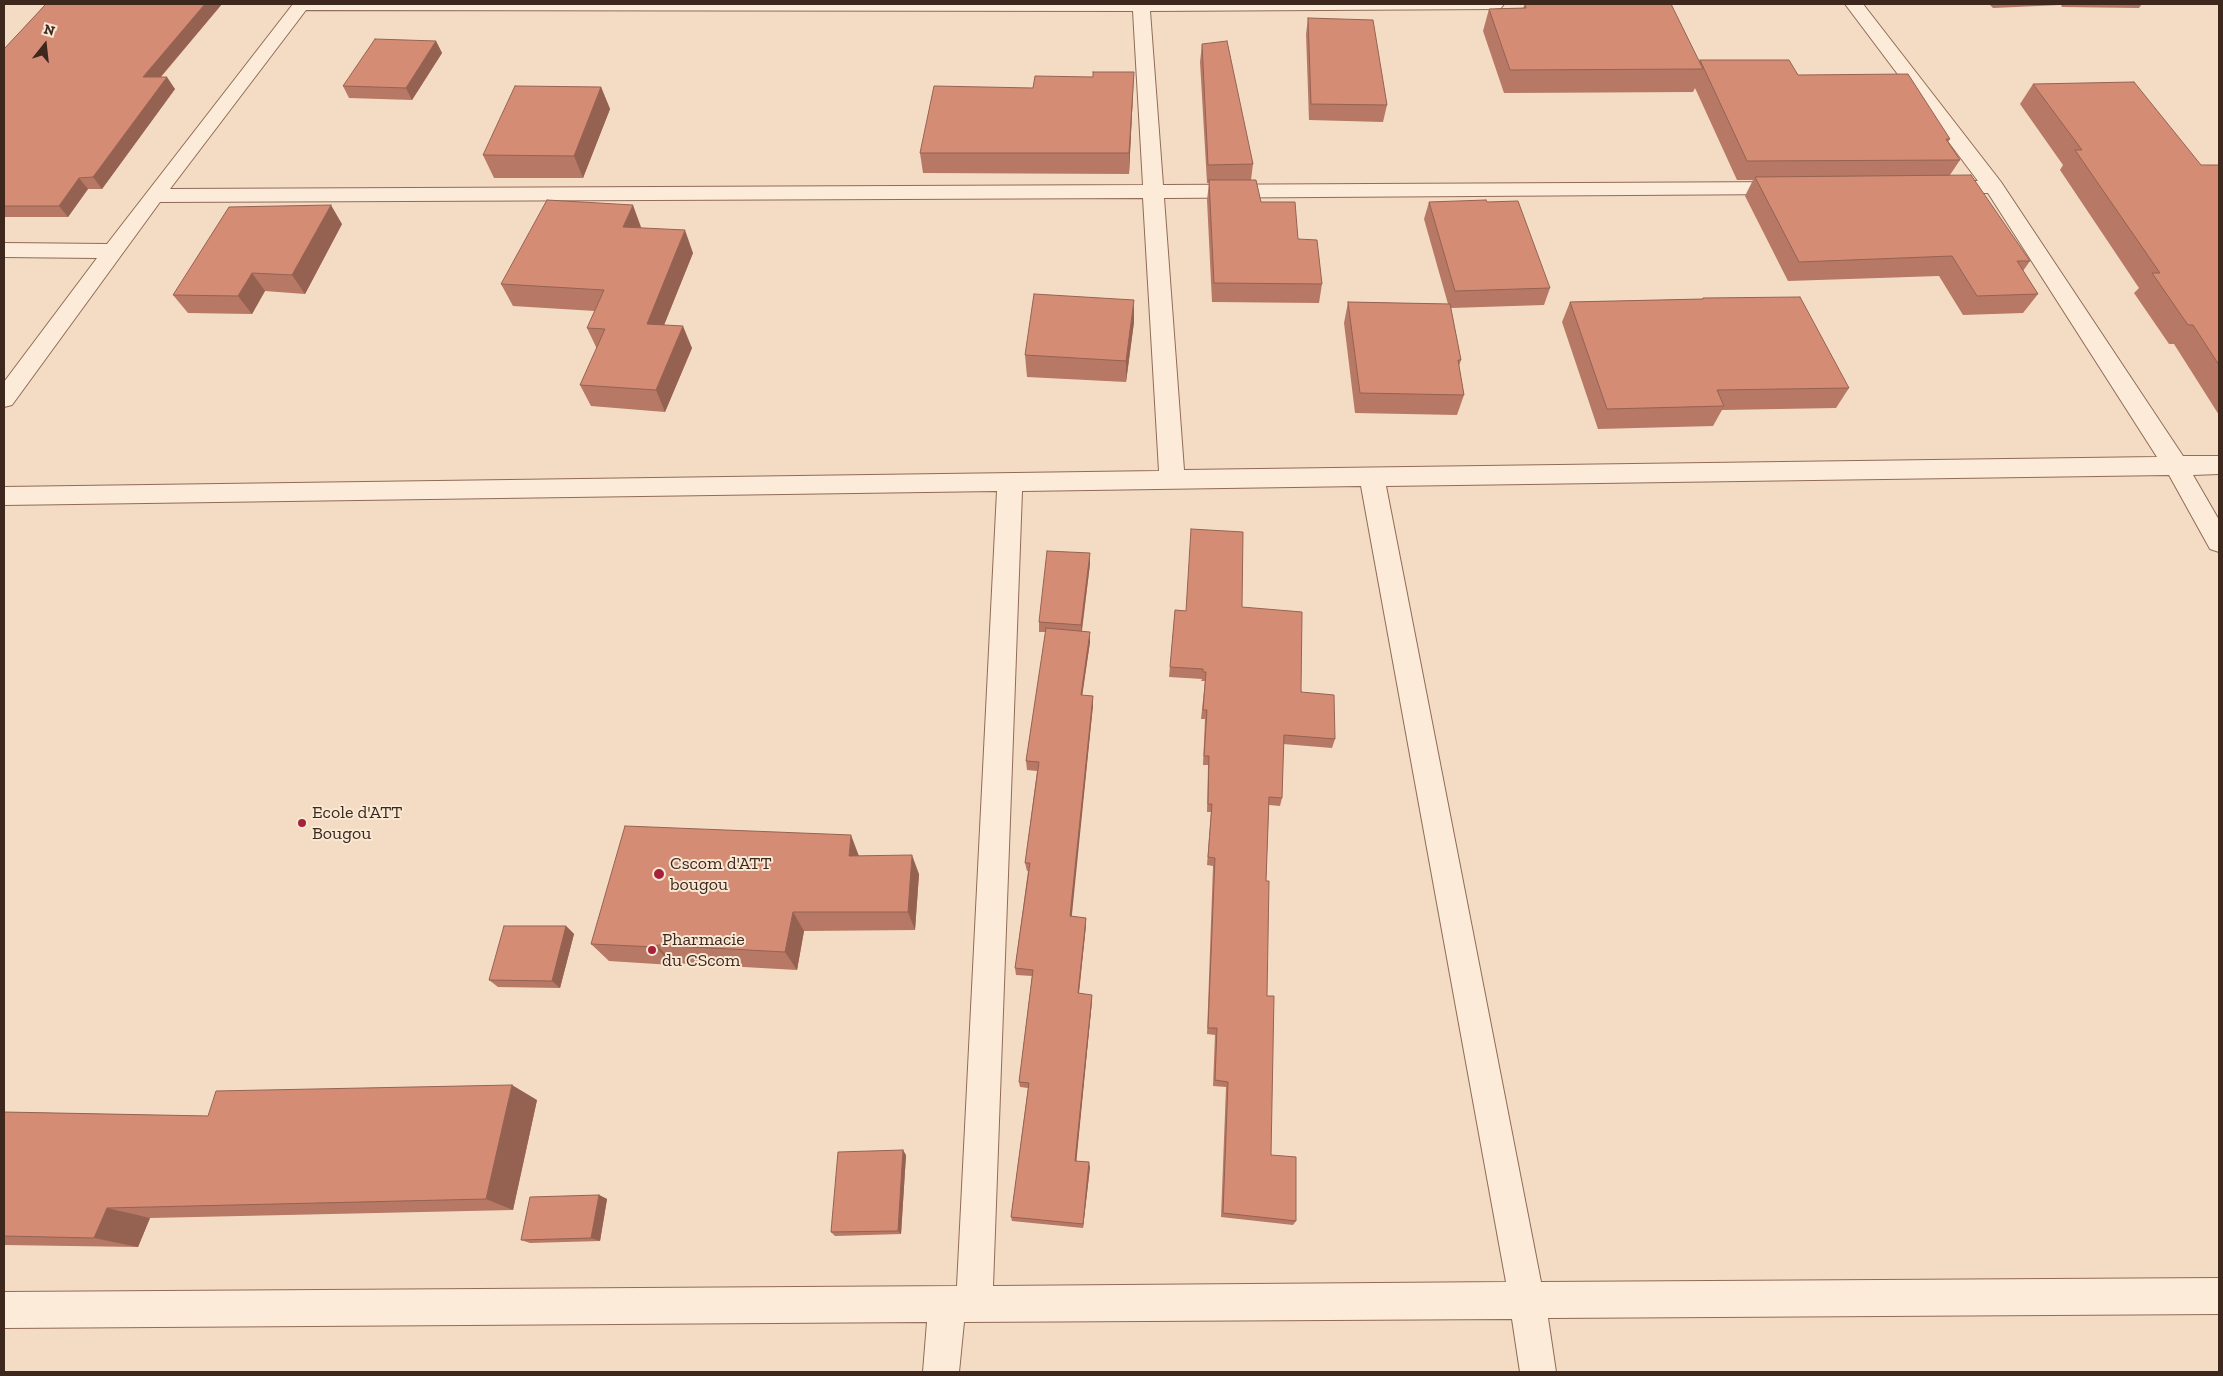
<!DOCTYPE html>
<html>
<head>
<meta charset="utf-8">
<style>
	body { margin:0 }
	#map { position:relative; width:2223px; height:1376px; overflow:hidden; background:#f3dcc3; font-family:"Zilla Slab",serif }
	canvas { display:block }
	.frame { position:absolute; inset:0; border:5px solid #3e271d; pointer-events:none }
	.north { position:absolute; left:20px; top:20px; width:50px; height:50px; -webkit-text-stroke:4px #f9e8d4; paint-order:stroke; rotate:16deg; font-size:14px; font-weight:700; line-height:20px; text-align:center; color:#3e271d }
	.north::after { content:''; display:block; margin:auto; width:18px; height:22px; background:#3e271d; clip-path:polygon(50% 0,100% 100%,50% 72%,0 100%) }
</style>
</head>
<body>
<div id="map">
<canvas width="2223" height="1376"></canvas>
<div class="frame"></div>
<div class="north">N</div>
</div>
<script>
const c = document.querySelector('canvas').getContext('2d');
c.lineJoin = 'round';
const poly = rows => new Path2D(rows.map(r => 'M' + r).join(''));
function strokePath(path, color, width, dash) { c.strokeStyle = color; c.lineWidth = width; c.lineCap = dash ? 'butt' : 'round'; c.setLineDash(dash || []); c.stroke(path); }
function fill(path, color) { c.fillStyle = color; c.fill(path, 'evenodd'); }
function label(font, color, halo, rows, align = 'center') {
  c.font = font + ' "Zilla Slab",serif'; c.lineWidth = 4; c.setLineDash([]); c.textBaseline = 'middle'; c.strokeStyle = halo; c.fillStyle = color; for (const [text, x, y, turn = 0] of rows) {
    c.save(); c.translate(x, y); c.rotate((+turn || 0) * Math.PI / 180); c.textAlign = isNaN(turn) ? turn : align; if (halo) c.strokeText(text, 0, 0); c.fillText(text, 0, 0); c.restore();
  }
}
const minor = poly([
	[293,4,1504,4,1501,8,1495,9,1150,11,1163,185,1787,182,1794,183,1797,188,1794,193,1787,194,1164,198,1184,470,2157,457,1988,193,1943,193,1936,192,1933,187,1936,182,1943,181,1978,181,1845,4,1863,4,2001,182,2183,456,2219,456,2219,474,2193,475,2219,520,2219,552,2210,549,2169,475,1386,486,1541,1282,2219,1278,2219,1314,1548,1318,1556,1372,1520,1372,1512,1319,964,1322,959,1372,923,1372,927,1322,4,1328,4,1292,957,1286,997,491,4,505,4,487,1159,471,1143,198,160,202,12,405,4,407,4,382,97,258,4,257,4,243,107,244,293,4],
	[306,10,1133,11,1143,185,170,189,306,10],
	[1361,486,1506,1282,993,1286,1022,491,1361,486]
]);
strokePath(minor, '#906b58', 2);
fill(minor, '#fcebd8');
fill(poly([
	[46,4,222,4,161,77,175,89,102,189,88,189,68,217,4,217,4,49],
	[1525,4,1699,62,1700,60,1798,75,1950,139,1948,142,1960,160,1950,175,2030,261,2023,271,2038,294,2023,313,1963,315,1939,276,1788,281,1745,196,1753,180,1737,180,1695,88,1693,92,1504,93,1483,31,1489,9,1523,8],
	[1989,4,2142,4,2139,8,2062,7,2061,5,1993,8],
	[1308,18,1387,105,1383,122,1309,120,1306,34],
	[436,41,442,53,412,100,349,98,343,86],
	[1202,44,1253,164,1251,180,1261,202,1298,239,1322,284,1319,303,1212,302,1207,200,1209,183,1207,183,1200,62],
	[2033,84,2201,165,2219,165,2219,415,2174,344,2169,344,2134,293,2139,288,2060,170,2063,165,2020,104],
	[601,87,610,109,583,178,494,178,483,155],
	[1133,93,1129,174,923,173,920,153],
	[1429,202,1487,202,1550,288,1544,305,1451,308,1461,360,1459,366,1464,395,1457,415,1355,413,1344,323,1348,302,1448,304,1424,219],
	[342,224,305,294,265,291,252,314,188,313,173,295],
	[641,227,641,228,693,253,664,325,692,348,665,412,591,406,580,385,597,349,587,328,595,311,513,306,501,284],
	[1703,298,1849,388,1836,408,1722,410,1713,426,1598,429,1562,322,1570,302,1702,299],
	[1134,322,1126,382,1027,377,1025,355],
	[1090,564,1082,631,1090,642,1082,695,1093,705,1071,916,1086,918,1086,925,1079,994,1092,1001,1076,1161,1090,1167,1083,1228,1012,1221,1011,1217,1028,1088,1020,1087,1019,1082,1032,976,1016,975,1015,968,1028,871,1027,871,1025,863,1037,771,1027,770,1026,761,1046,632,1039,632,1039,622],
	[1242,607,1335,739,1332,748,1283,744,1282,798,1280,806,1269,805,1266,881,1267,996,1271,1155,1296,1221,1293,1225,1221,1217,1226,1087,1213,1086,1215,1035,1207,1034,1213,866,1207,865,1211,812,1207,812,1208,765,1203,765,1205,719,1201,719,1205,681,1201,681,1202,679,1169,677,1175,610,1186,611],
	[859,856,919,874,915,930,804,931,797,970,673,963,672,965,609,961,591,944],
	[566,926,574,934,560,988,498,987,489,980],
	[537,1100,513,1210,150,1218,138,1247,4,1245,4,1112,208,1116],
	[906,1155,901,1234,835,1236,831,1232],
	[599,1195,607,1199,600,1241,530,1243,521,1240]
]), '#b77865');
fill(poly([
	[205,4,222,4,151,88,143,77],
	[436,41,442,53,412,100,406,88],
	[1134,72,1133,93,1129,174,1129,153],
	[167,77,175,89,102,189,93,177],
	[601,87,610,109,583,178,574,156],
	[79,178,88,189,68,217,59,206],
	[331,205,342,224,305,294,292,275],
	[633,205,641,227,632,249,623,227],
	[685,230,693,253,656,345,647,324],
	[252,273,265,291,252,314,238,296],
	[1134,300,1134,322,1126,382,1126,361],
	[683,326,692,348,665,412,656,390],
	[1090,553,1090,564,1081,635,1081,625],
	[1090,632,1090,642,1081,704,1081,695],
	[1093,696,1093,705,1071,924,1070,916],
	[851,835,859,856,858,876,849,856],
	[912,855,919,874,915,930,908,912],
	[793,912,804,931,797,970,785,952],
	[1086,918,1086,925,1078,1000,1078,993],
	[566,926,574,934,560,988,552,981],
	[657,945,673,963,672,965,656,947],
	[1092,995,1092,1001,1076,1165,1075,1161],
	[512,1085,537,1100,513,1210,486,1199],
	[903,1150,906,1155,901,1234,898,1231],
	[1089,1162,1090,1167,1083,1228,1083,1224],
	[599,1195,607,1199,600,1241,591,1238],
	[107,1208,150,1218,138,1247,94,1238]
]), '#956252');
const building = poly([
	[46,4,205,4,143,77,167,77,93,177,79,178,59,206,4,206,4,49,46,4],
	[1525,4,1671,4,1703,69,1510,70,1489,9,1526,8,1525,4],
	[1308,18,1373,20,1387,105,1311,104,1308,18],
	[375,39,436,41,406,88,343,86,375,39],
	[1227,41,1253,164,1208,165,1202,44,1227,41],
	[1700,60,1789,60,1798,75,1908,74,1950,139,1946,139,1960,160,1747,161,1700,60],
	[1093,72,1134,72,1129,153,920,153,934,86,1033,88,1035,76,1093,77,1093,72],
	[2134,82,2201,165,2219,165,2219,365,2193,325,2188,325,2152,273,2160,273,2075,150,2082,150,2033,84,2134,82],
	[515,86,601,87,574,156,483,155,515,86],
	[1971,175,2030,261,2017,261,2038,294,1977,296,1952,256,1799,262,1755,177,1971,175],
	[1209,180,1256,180,1261,202,1295,202,1298,239,1317,240,1322,284,1214,283,1209,180],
	[547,200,633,205,623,227,685,230,647,324,683,326,656,390,580,385,605,329,587,328,604,290,501,284,547,200],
	[1486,200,1487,202,1518,201,1550,288,1455,291,1429,202,1486,200],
	[331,205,292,275,252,273,238,296,173,295,229,207,331,205],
	[1034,294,1134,300,1126,361,1025,355,1034,294],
	[1800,297,1849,388,1717,390,1724,406,1607,409,1570,302,1703,299,1703,298,1800,297],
	[1348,302,1450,304,1461,360,1458,360,1464,395,1360,393,1348,302],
	[1191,529,1243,532,1242,607,1302,612,1301,692,1334,695,1335,739,1284,735,1282,798,1269,797,1266,881,1269,881,1267,996,1274,996,1271,1155,1296,1157,1296,1221,1223,1213,1228,1082,1215,1080,1217,1028,1208,1028,1215,858,1208,857,1212,804,1208,804,1209,756,1204,756,1207,710,1203,710,1206,672,1203,672,1203,669,1170,667,1175,610,1186,611,1191,529],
	[1047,551,1090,553,1081,625,1039,622,1047,551],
	[1046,628,1090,632,1081,695,1093,696,1070,916,1086,918,1078,993,1092,995,1075,1161,1089,1162,1083,1224,1011,1217,1029,1083,1019,1082,1033,970,1015,968,1030,863,1025,863,1039,762,1026,761,1046,628],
	[625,826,851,835,849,856,912,855,908,912,793,912,785,952,657,945,656,947,591,944,625,826],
	[504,926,566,926,552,981,489,980,504,926],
	[512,1085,486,1199,107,1208,94,1238,4,1236,4,1112,208,1116,216,1091,512,1085],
	[903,1150,898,1231,831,1232,838,1152,903,1150],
	[599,1195,591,1238,521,1240,530,1197,599,1195]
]);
fill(building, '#d58c75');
strokePath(building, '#956252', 1);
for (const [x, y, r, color] of [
	[302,823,5,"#a6213a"],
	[659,874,6,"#a6213a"],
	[652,950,5,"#a6213a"]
]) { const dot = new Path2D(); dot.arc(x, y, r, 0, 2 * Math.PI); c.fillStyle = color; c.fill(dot); strokePath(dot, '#f9e8d4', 2); }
label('18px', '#3e271d', '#f9e8d4', [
	["Ecole d'ATT",312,813],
	["Bougou",312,834],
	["Cscom d'ATT",670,864],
	["bougou",670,885],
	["Pharmacie",662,940],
	["du CScom",662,961]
], 'left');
</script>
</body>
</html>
